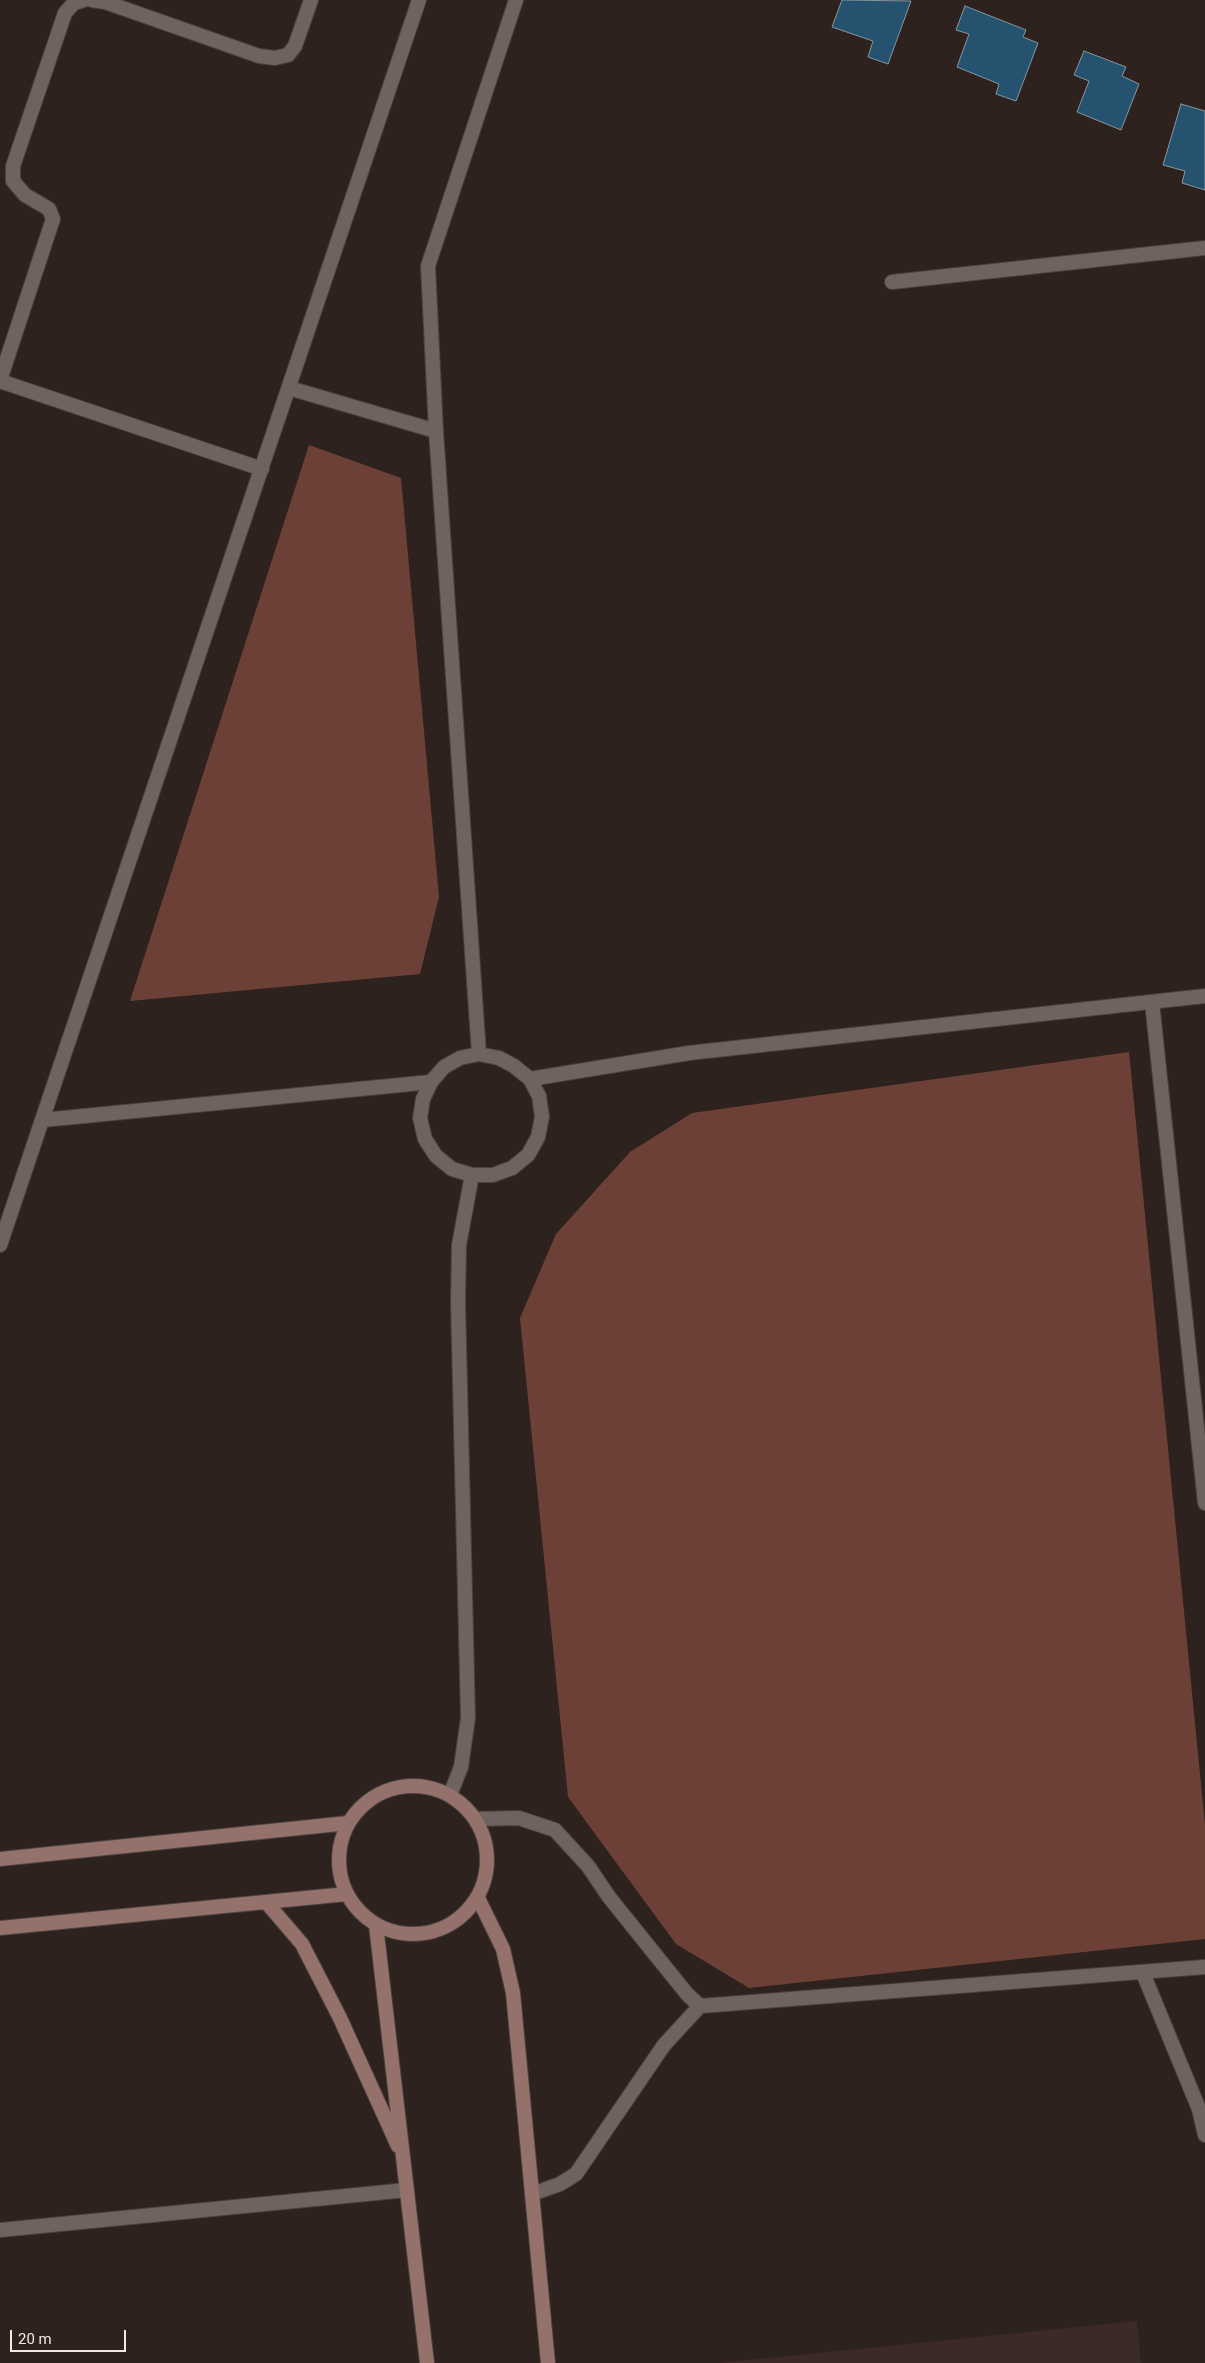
<!DOCTYPE html>
<html>
<head>
<meta charset="utf-8">
<style>
	body { margin:0 }
	#map { position:relative; width:1205px; height:2363px; overflow:hidden; background:#2e221f; font-family:Roboto,sans-serif }
	canvas { display:block }
	.scale { position:absolute; left:10px; top:2330px; width:116px; height:22px; box-sizing:border-box; border:2px solid #f2eae8; border-top:0; padding-left:6px; font-size:15px; line-height:18px; white-space:nowrap; color:#f2eae8; -webkit-text-stroke:4px #2e221f; paint-order:stroke }
</style>
</head>
<body>
<div id="map">
<canvas width="1205" height="2363"></canvas>
<div class="scale">20 m</div>
</div>
<script>
const c = document.querySelector('canvas').getContext('2d');
c.lineJoin = 'round';
function fill(path, color) { c.fillStyle = color; c.fill(path, 'evenodd'); }
const poly = rows => new Path2D(rows.map(r => 'M' + r).join(''));
function strokePath(path, color, width, dash) { c.strokeStyle = color; c.lineWidth = width; c.lineCap = dash ? 'butt' : 'round'; c.setLineDash(dash || []); c.stroke(path); }
fill(poly([
	[1137,2321,1141,2363,719,2363]
]), '#3c2a26');
fill(poly([
	[309,445,401,478,439,897,420,974,130,1001],
	[1129,1052,1205,1825,1205,1939,749,1988,676,1944,568,1797,520,1318,556,1234,630,1152,692,1113]
]), '#6d4037');
const building = poly([
	[842,0,911,1,888,64,868,57,873,41,832,27,842,0],
	[965,6,1026,30,1023,37,1038,43,1016,101,996,94,999,84,957,67,969,34,956,30,965,6],
	[1084,51,1126,67,1122,76,1139,84,1121,130,1077,112,1089,81,1074,75,1084,51],
	[1181,104,1205,111,1205,190,1182,183,1185,171,1163,165,1181,104]
]);
fill(building, '#24526f');
strokePath(building, '#8a969e', 1);
const service = poly([
	[92,0,105,2,259,56,275,58,288,55,295,46,311,0],
	[0,380,53,219,49,209,25,195,13,181,13,166,65,13,74,3,84,0],
	[0,381,262,469]
]);
const minor = poly([
	[892,282,1205,248],
	[289,388,436,431],
	[1152,1002,1205,1503],
	[43,1120,431,1082],
	[0,1245,419,0],
	[475,1819,519,1818,555,1830,588,1866,609,1897,687,1994,700,2006],
	[1143,1973,1199,2109,1205,2135],
	[532,2194,560,2184,576,2174,664,2045,700,2006,1205,1967],
	[0,2230,407,2190]
]);
const tertiary = poly([
	[479,1054,436,431,428,266,516,0],
	[530,1079,539,1096,542,1117,538,1137,528,1155,512,1168,493,1175,472,1175,452,1169,436,1156,425,1139,420,1118,423,1099,431,1082,444,1067,460,1058,479,1054,499,1058,514,1066,530,1079,689,1053,1205,996],
	[450,1795,461,1767,468,1718,458,1302,459,1245,472,1175]
]);
const secondary = poly([
	'339 1860a74 74 0 1 1 148 0a74 74 0 1 1-148 0Z',
	[0,1859,348,1823],
	[478,1898,503,1949,513,1993,548,2363],
	[266,1902,302,1944,340,2018,398,2146],
	[376,1925,427,2363],
	[0,1928,347,1894]
]);
strokePath(service, '#4b413f', 16);
strokePath(minor, '#4b413f', 16);
strokePath(tertiary, '#4b413f', 16);
strokePath(secondary, '#4b413f', 16);
strokePath(service, '#70625f', 14);
strokePath(minor, '#70625f', 14);
strokePath(tertiary, '#70625f', 14);
strokePath(secondary, '#94726b', 14);
</script>
</body>
</html>
